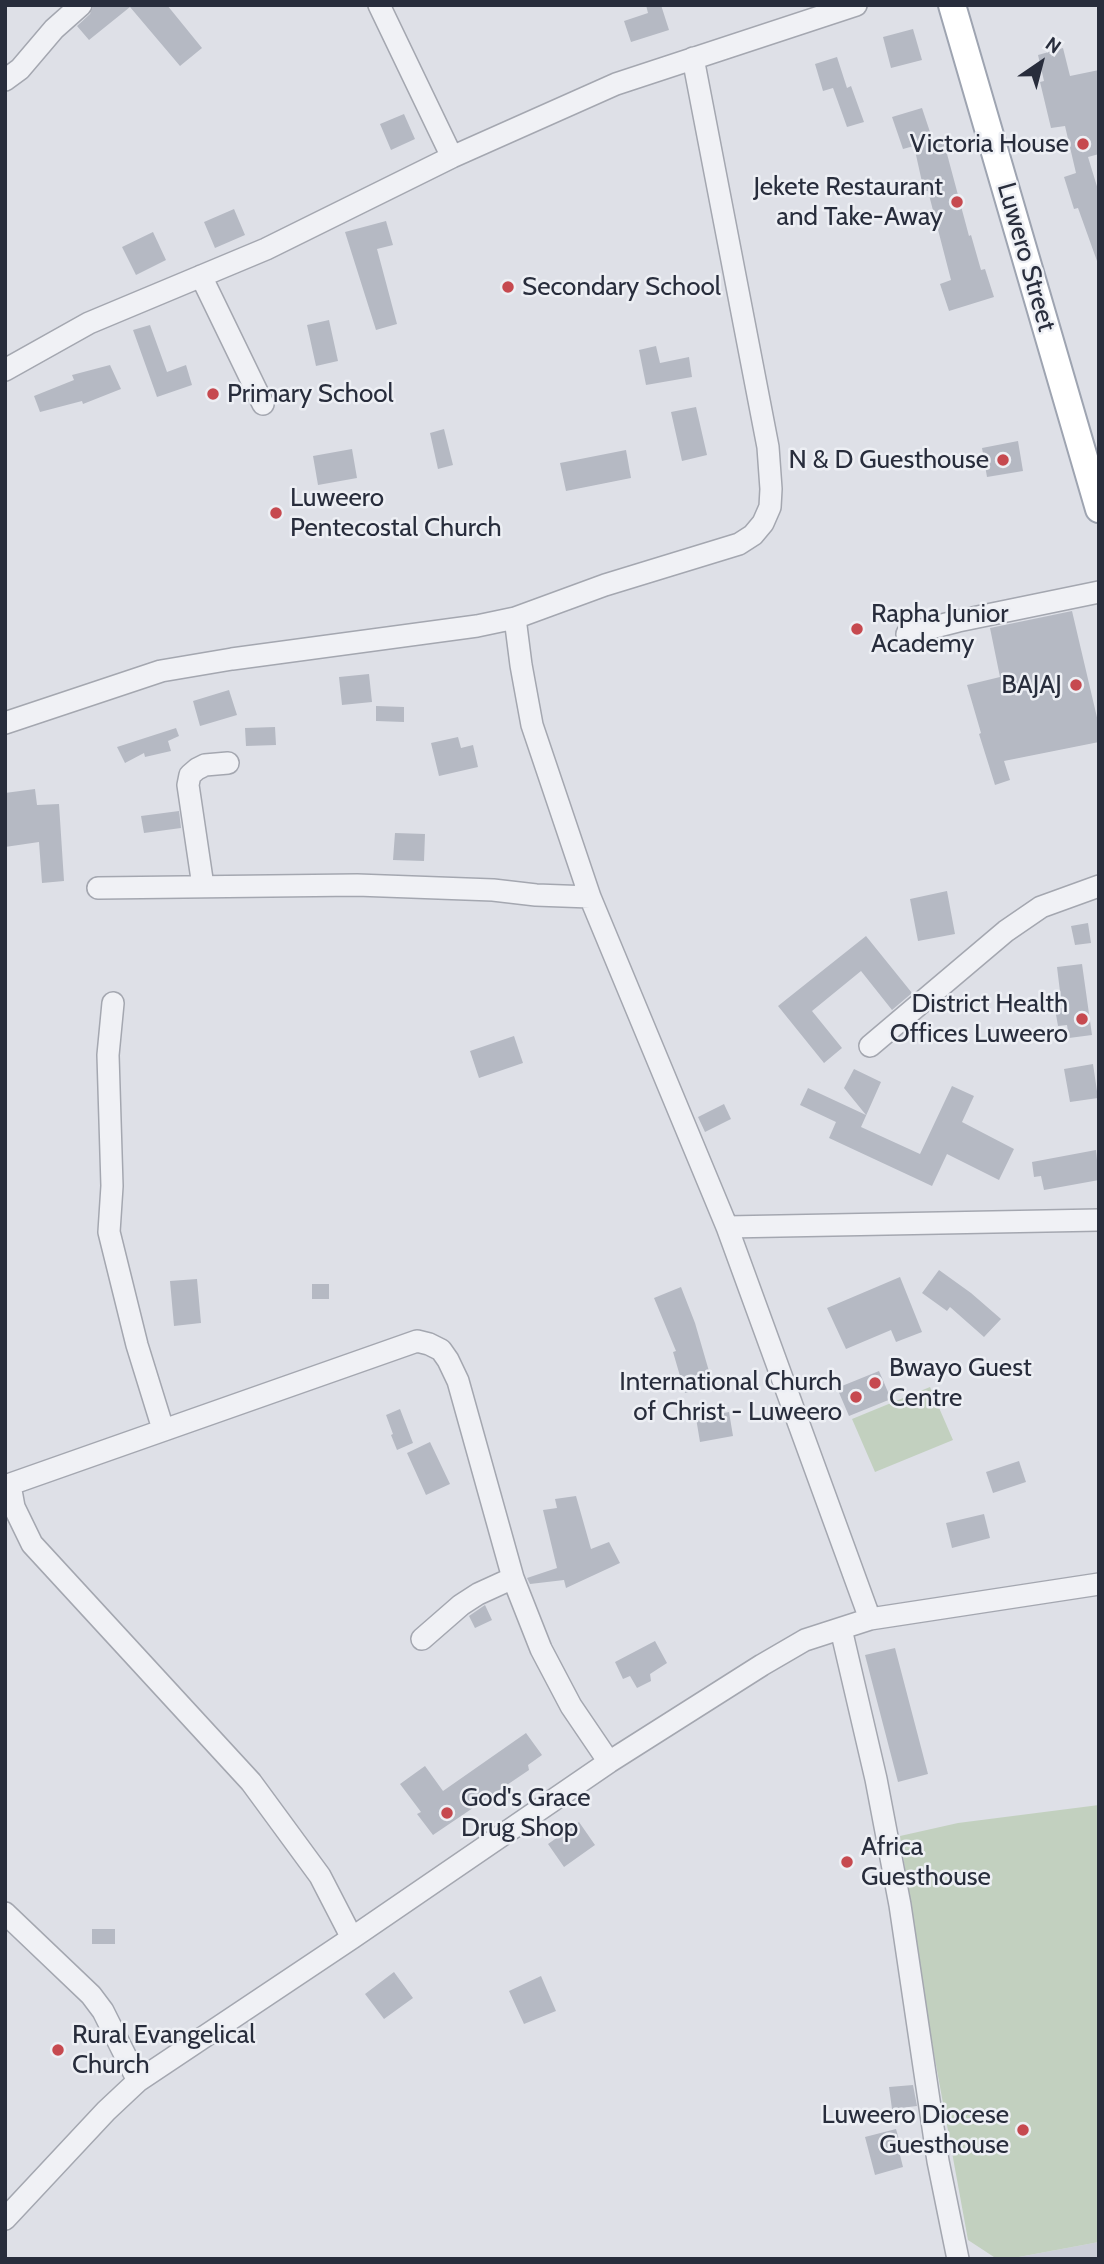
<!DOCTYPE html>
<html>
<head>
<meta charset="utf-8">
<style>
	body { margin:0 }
	#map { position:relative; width:1104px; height:2264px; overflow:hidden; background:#dee0e7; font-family:Cabin,sans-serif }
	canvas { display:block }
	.frame { position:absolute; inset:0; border:7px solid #282d3c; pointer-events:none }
	.north { position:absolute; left:1006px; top:28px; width:70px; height:70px; -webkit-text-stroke:5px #edeff4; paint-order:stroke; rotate:35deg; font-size:19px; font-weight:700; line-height:28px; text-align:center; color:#282d3c }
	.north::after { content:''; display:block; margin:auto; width:24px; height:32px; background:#282d3c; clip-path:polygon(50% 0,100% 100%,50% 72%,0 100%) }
</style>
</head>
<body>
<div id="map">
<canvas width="1104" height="2264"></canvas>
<div class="frame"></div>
<div class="north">N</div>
</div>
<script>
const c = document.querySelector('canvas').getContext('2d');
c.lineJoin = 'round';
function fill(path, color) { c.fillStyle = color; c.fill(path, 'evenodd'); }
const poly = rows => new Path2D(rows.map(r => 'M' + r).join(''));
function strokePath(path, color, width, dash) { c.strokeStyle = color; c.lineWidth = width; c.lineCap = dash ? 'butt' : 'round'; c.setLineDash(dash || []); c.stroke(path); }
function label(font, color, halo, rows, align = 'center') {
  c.font = font + ' Cabin,sans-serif'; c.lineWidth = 5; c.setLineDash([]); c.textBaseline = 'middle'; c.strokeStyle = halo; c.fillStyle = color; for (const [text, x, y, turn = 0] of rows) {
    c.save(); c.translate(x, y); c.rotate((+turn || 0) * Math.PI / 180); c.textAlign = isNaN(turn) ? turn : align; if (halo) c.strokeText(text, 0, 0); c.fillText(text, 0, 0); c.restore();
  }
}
fill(poly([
	[1099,2242,1099,2259,1008,2259]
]), '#cccfd8');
fill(poly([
	[930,1387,953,1440,875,1472,852,1419],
	[1099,1805,1099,2242,1008,2259,997,2259,968,2240,928,2021,900,1836,958,1823]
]), '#c2d0bf');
fill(poly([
	[94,5,167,5,202,48,180,66,130,7,89,40,77,26,90,14],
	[646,5,661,5,669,30,631,42,624,21,648,13],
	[913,29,922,60,891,68,883,37],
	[1063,48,1070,76,1099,70,1099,154,1088,157,1099,193,1097,261,1078,208,1074,209,1064,177,1076,173,1065,126,1051,128,1040,82,1044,81,1038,55],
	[837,57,847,88,851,86,864,122,847,127,833,88,823,91,815,64],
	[922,108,933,141,943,139,969,236,971,235,981,270,985,269,994,297,949,311,940,284,951,280,928,191,924,191,914,146,903,149,892,117],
	[404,114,415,139,391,150,380,124],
	[234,209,245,235,215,248,204,222],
	[386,221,393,245,377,249,397,324,376,330,345,232],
	[153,232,166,260,136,275,122,247],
	[329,320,338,361,316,366,307,325],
	[150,325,167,372,186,365,192,385,157,397,133,330],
	[656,346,660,363,689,357,692,377,646,385,639,350],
	[110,365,121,389,83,404,82,401,40,412,34,396,74,380,72,375],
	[696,407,707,455,682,461,671,412],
	[444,429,453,465,438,469,430,433],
	[1018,441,1023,471,987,477,982,448],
	[352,449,357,478,318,485,313,456],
	[626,450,631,478,566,491,560,463],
	[1072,611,1099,726,1099,742,1004,761,1010,780,995,785,979,734,981,733,967,685,1000,677,990,628],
	[369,674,372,702,342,705,339,677],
	[229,690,237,715,200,726,193,701],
	[376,706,404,707,404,722,376,721],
	[275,727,276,745,246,746,245,728],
	[176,728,179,736,168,741,171,751,145,757,144,753,125,763,117,747],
	[458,737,461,748,473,745,478,767,439,776,431,743],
	[35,789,37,805,59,804,64,881,42,883,39,842,5,847,5,793],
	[179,811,181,828,144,833,141,816],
	[395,833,425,834,424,861,393,860],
	[947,891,955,934,918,941,910,899],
	[1088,923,1091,943,1075,945,1071,926],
	[866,936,912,993,892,1010,861,971,812,1011,842,1048,824,1063,778,1006],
	[1082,964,1092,1035,1069,1038,1067,1025,1058,1026,1055,1009,1062,1008,1057,967],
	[514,1036,523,1063,479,1078,470,1051],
	[1093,1064,1098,1098,1070,1102,1064,1069],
	[854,1069,881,1082,861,1127,920,1154,952,1086,974,1096,962,1122,1014,1149,999,1180,947,1154,932,1186,829,1138,836,1122,800,1105,808,1088,866,1115,844,1088],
	[724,1104,731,1119,705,1132,698,1117],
	[1096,1150,1099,1180,1044,1190,1041,1176,1034,1177,1032,1162],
	[939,1270,971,1293,1001,1319,984,1337,950,1307,947,1311,922,1293],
	[900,1277,922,1332,896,1342,891,1330,846,1349,827,1308],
	[197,1279,201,1323,174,1326,170,1281],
	[312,1284,329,1284,329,1299,312,1299],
	[681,1287,695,1323,713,1385,685,1393,673,1352,676,1351,654,1298],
	[879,1371,891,1399,849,1416,837,1388],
	[400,1409,413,1443,397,1450,391,1435,393,1434,386,1415],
	[729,1412,733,1436,700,1442,696,1418],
	[430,1442,450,1484,426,1495,407,1453],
	[1019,1461,1026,1482,993,1493,986,1472],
	[576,1496,591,1549,609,1542,620,1563,566,1588,564,1580,530,1584,527,1578,557,1568,543,1510,557,1508,555,1499],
	[984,1514,990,1538,952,1548,946,1523],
	[485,1605,492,1620,475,1628,469,1616],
	[655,1641,667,1663,650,1674,651,1681,637,1688,630,1676,623,1679,615,1662],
	[895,1648,928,1774,898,1782,865,1655],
	[526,1733,542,1755,528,1765,529,1770,433,1835,417,1814,421,1812,400,1784,425,1766,443,1791],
	[579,1822,595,1845,564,1867,548,1844],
	[92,1929,115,1929,115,1944,92,1944],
	[394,1972,413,1998,384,2019,365,1994],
	[541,1976,556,2011,524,2024,509,1991],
	[913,2085,917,2106,892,2109,889,2087],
	[896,2129,902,2150,899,2151,903,2167,875,2175,865,2137]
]), '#b5b9c3');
const minor = poly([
	[379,5,452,157],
	[5,80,20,69,54,29,81,5],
	[201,276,263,404],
	[5,370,89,323,266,249,452,157,616,84,856,5],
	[515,618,521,665,532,725,590,897,727,1227,870,1619],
	[907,634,958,621,1099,592],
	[5,723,161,671,232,659,477,626,515,618,605,585,739,544,753,535,763,523,770,507,771,489,768,447,693,58],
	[203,886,188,785,190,775,197,769,205,765,228,763],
	[98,888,357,885,493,890,536,895,590,897],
	[113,1003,108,1055,112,1186,109,1232,137,1345,163,1429],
	[870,1046,1006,931,1041,907,1099,886],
	[727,1227,1099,1220],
	[10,1485,14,1507,32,1544,251,1782,320,1876,352,1938],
	[5,1486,417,1341,429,1344,441,1350,448,1360,458,1381,513,1578,541,1649,571,1706,609,1762],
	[841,1629,876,1779,900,1905,938,2161,958,2259],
	[422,1639,461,1605,478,1594,513,1578],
	[5,1913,91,1995,103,2011,138,2081],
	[5,2219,106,2111,138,2081,352,1938,609,1762,762,1665,805,1640,870,1619,1099,1584]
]);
const major = poly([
	[952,5,1099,509]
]);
strokePath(minor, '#a4a7b0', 24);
strokePath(major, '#9ea4b1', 30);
strokePath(minor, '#f0f1f5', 21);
strokePath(major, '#fff', 26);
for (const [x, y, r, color] of [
	[1083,144,7,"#c6494f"],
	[957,202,7,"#c6494f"],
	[508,287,7,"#c6494f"],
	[213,394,7,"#c6494f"],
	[1003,460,7,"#c6494f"],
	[276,513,7,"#c6494f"],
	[857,629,7,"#c6494f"],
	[1076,685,7,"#c6494f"],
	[1082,1019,7,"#c6494f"],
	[875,1383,7,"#c6494f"],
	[856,1397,7,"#c6494f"],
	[447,1813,7,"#c6494f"],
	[847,1862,7,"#c6494f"],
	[58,2050,7,"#c6494f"],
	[1023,2130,7,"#c6494f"]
]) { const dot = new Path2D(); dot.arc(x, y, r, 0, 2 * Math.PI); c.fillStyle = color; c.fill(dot); strokePath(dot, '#edeff4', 2.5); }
label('26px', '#282d3c', '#edeff4', [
	["Victoria House",1069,144,"right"],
	["Jekete Restaurant",943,187,"right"],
	["and Take-Away",943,217,"right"],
	["Secondary School",522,287],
	["Primary School",227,394],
	["N & D Guesthouse",989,460,"right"],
	["Luweero",290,498],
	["Pentecostal Church",290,528],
	["Rapha Junior",871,614],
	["Academy",871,644],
	["BAJAJ",1062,685,"right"],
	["District Health",1068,1004,"right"],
	["Offices Luweero",1068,1034,"right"],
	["Bwayo Guest",889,1368],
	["Centre",889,1398],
	["International Church",842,1382,"right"],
	["of Christ - Luweero",842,1412,"right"],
	["God's Grace",461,1798],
	["Drug Shop",461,1828],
	["Africa",861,1847],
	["Guesthouse",861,1877],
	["Rural Evangelical",72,2035],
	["Church",72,2065],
	["Luweero Diocese",1009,2115,"right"],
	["Guesthouse",1009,2145,"right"]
], 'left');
label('26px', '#282d3c', '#edeff4', [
	["Luwero Street",1026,257,74]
]);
</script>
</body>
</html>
